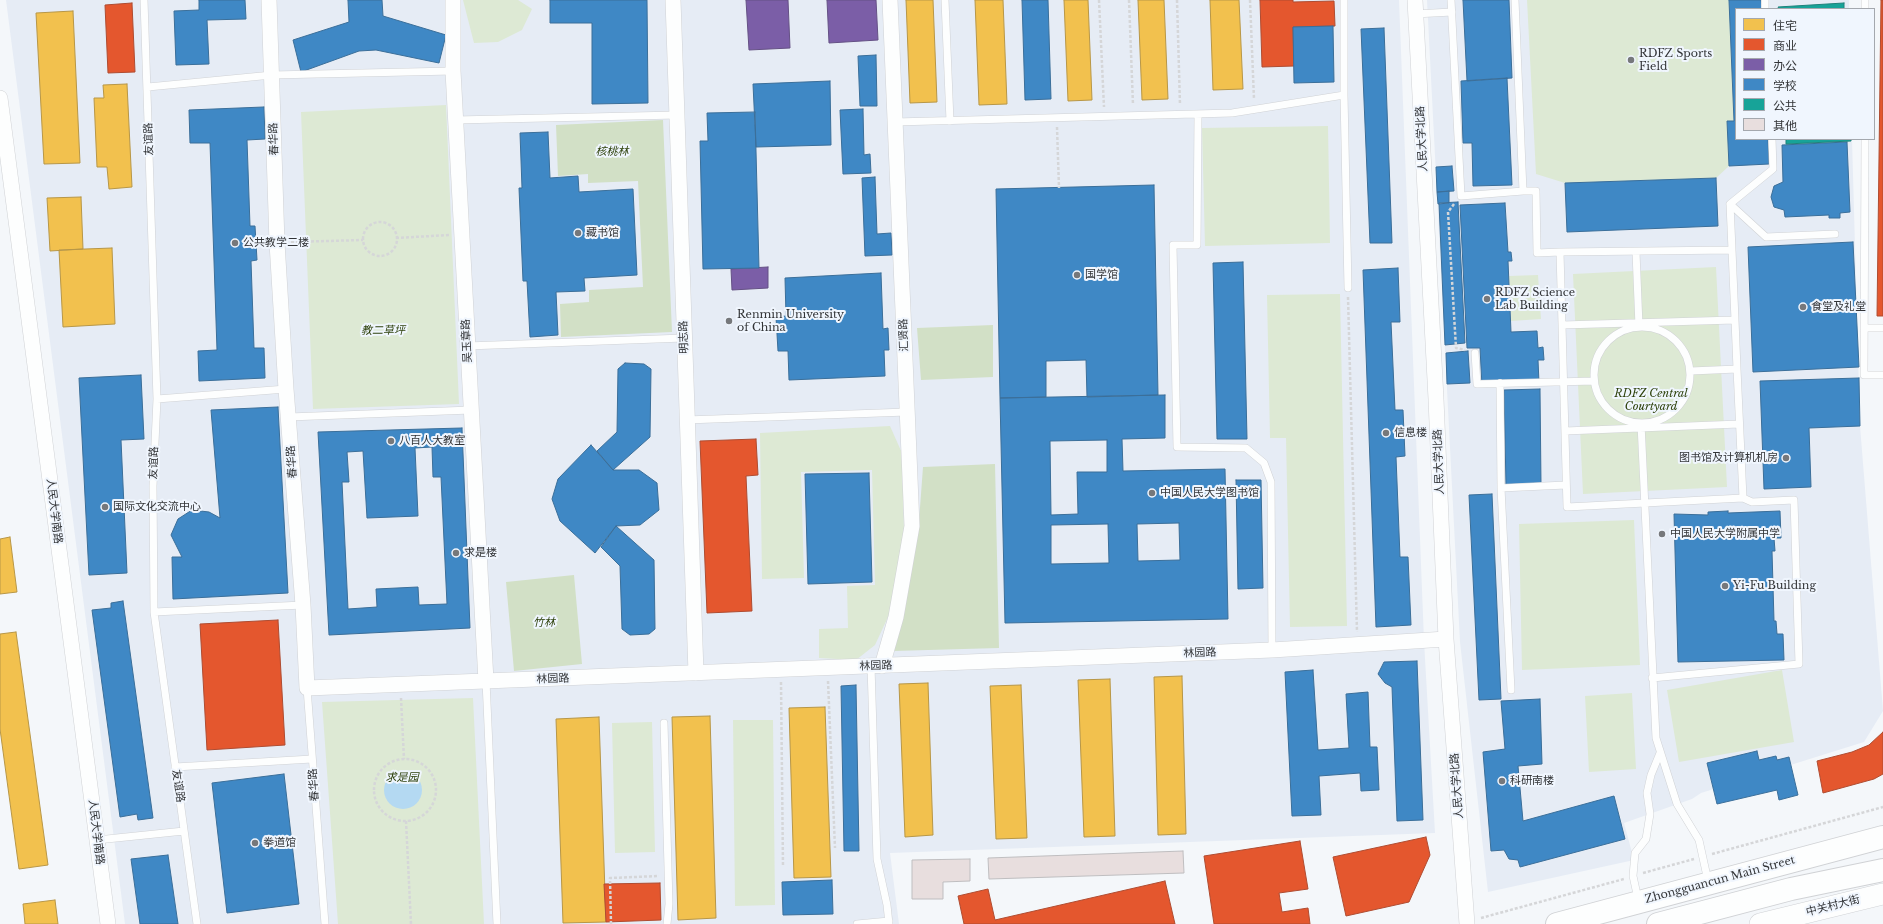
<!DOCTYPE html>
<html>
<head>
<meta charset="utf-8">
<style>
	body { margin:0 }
	#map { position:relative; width:1883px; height:924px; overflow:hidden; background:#f4f7fa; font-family:"Libre Baskerville","Noto Sans SC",serif }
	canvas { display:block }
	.legend { position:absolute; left:1735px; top:8px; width:140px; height:132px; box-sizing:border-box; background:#f0f6fe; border:1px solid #a4a8ae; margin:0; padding:5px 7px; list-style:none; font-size:12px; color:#323437 }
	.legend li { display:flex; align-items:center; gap:8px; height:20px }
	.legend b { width:20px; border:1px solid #a4a8ae }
</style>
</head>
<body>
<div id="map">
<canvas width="1883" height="924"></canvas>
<ul class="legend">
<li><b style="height:11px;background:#f2c14e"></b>住宅</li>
<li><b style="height:11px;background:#e4572e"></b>商业</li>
<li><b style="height:11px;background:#7b5ea7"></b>办公</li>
<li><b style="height:11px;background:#3f88c5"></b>学校</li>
<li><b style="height:11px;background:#17a398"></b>公共</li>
<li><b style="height:11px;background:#e8dede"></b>其他</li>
</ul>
</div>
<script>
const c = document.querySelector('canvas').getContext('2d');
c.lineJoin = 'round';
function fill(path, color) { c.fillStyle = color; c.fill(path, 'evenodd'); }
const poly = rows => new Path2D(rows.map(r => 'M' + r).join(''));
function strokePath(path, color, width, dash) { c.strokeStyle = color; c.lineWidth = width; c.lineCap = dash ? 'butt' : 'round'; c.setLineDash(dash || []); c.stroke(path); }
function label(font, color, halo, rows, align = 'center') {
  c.font = font + ' "Libre Baskerville","Noto Sans SC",serif'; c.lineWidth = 4; c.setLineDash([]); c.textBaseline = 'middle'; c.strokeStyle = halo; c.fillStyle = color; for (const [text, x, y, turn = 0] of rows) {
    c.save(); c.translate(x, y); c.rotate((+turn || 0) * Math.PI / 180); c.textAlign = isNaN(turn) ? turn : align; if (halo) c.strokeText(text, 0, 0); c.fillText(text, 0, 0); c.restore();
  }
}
fill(poly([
	[6,0,1399,0,1424,641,1435,833,890,853,899,924,125,924],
	[1427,0,1849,0,1849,9,1736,9,1736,139,1852,139,1860,426,1883,711,1864,742,1701,793,1692,799,1624,823,1634,860,1488,892,1460,642]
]), '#e6ecf5');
fill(poly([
	[463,0,518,0,532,9,522,30,498,42,474,43],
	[1527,0,1729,0,1734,121,1727,121,1729,166,1716,178,1565,183,1536,174],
	[446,105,459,404,313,409,301,112],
	[1328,126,1330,243,1205,246,1202,128],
	[1716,267,1727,487,1583,494,1573,274],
	[1538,275,1541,319,1511,321,1509,276],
	[1340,294,1347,626,1290,627,1286,438,1270,438,1267,295],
	[890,426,902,453,904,530,895,602,875,645,856,660,819,658,819,629,848,628,847,586,875,585,872,470,801,472,804,578,762,579,760,433],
	[1634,520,1640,665,1522,670,1519,524],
	[1782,670,1794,742,1679,762,1667,690],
	[1632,693,1636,769,1589,772,1585,696],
	[473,698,484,924,338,924,322,702],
	[733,720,773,720,775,905,735,906],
	[652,722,655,852,615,853,612,723]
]), '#dde9d4');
fill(poly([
	[663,120,672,332,561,337,560,304,589,302,589,290,643,287,638,181,588,183,588,174,558,176,556,125],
	[993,325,993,377,921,380,917,328],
	[995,464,999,648,893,651,919,521,923,467],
	[574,575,582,664,514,671,506,582]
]), '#d2e0c6');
fill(poly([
	'384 790a19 19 0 1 1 38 0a19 19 0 1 1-38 0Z'
]), '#b4d9f2');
const homes = poly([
	[906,0,933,0,937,102,910,103,906,0],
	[975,0,1003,0,1007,104,979,105,975,0],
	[1064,0,1088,0,1092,100,1068,101,1064,0],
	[1138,0,1164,0,1168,99,1142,100,1138,0],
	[1210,0,1239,0,1243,89,1213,90,1210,0],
	[73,11,80,163,44,164,36,13,73,11],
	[127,84,132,187,109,189,107,167,97,167,94,98,104,98,103,85,127,84],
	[81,197,83,249,50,251,47,198,81,197],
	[112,248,115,324,63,327,59,250,112,248],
	[10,537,17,592,0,594,0,539,10,537],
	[16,632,48,865,19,869,0,729,0,634,16,632],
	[1182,676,1186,834,1158,835,1154,677,1182,676],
	[1110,679,1115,836,1084,837,1078,680,1110,679],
	[928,683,933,835,905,837,899,684,928,683],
	[1021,685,1027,838,996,839,990,686,1021,685],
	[825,707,831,877,794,878,789,708,825,707],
	[710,716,716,918,678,920,672,717,710,716],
	[599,717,606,922,563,923,556,719,599,717],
	[55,900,58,924,25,924,23,904,55,900]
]);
fill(homes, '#f2c14e');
strokePath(homes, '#b89747', 1);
const shops = poly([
	[1260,0,1293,0,1293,2,1334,1,1335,26,1293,27,1294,66,1262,67,1260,0],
	[1881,0,1883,0,1883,316,1877,316,1881,0],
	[132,3,135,72,108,73,105,5,132,3],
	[756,439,758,475,746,476,752,611,707,613,700,441,756,439],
	[278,620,285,745,207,750,200,624,278,620],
	[1883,732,1883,774,1874,779,1823,793,1817,761,1852,752,1869,745,1883,732],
	[1426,837,1430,855,1409,902,1346,916,1333,857,1426,837],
	[1300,841,1308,889,1279,893,1282,912,1308,908,1310,924,1214,924,1204,856,1300,841],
	[1165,881,1175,924,964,924,958,896,988,889,995,920,1165,881],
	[660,883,661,920,606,922,604,884,660,883]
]);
fill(shops, '#e4572e');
strokePath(shops, '#af4c31', 1);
const offices = poly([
	[746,0,788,0,790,48,749,50,746,0],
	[827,0,876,0,878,40,829,43,827,0],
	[768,267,768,288,732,290,731,269,768,267]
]);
fill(offices, '#7b5ea7');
strokePath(offices, '#655185', 1);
const schools = poly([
	[199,0,245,0,246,19,207,20,209,64,176,65,174,11,199,10,199,0],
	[348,0,382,0,383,16,446,35,439,63,376,50,359,51,301,72,293,40,349,22,348,0],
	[550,0,647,0,648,103,592,104,592,23,550,23,550,0],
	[1022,0,1048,0,1051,99,1025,100,1022,0],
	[1463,0,1509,0,1512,78,1467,81,1463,0],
	[1729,0,1761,0,1762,9,1736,9,1736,139,1768,139,1769,164,1729,166,1727,121,1734,121,1729,0],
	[1333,26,1334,82,1294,83,1293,27,1333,26],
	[1384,28,1392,243,1370,243,1361,29,1384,28],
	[876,55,877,106,860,106,858,56,876,55],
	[1507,78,1512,185,1473,186,1472,143,1463,143,1461,81,1507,78],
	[830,81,831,145,756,147,753,84,830,81],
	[264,107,265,139,247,140,250,226,255,226,257,260,251,261,254,348,264,348,265,378,199,381,198,351,217,350,210,143,190,143,189,110,264,107],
	[863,109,864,155,870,154,871,173,843,174,840,110,863,109],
	[755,112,759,268,703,269,700,141,708,141,707,113,755,112],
	[548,132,550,178,578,176,579,192,633,189,637,275,584,278,585,291,556,292,558,335,530,337,527,281,523,281,519,188,522,188,520,133,548,132],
	[1847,142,1850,212,1840,213,1840,218,1829,218,1829,215,1785,217,1784,210,1774,207,1771,197,1774,186,1783,182,1782,145,1847,142],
	[1452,166,1454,191,1437,192,1436,167,1452,166],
	[875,177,877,234,891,233,892,255,865,256,862,178,875,177],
	[1716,178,1718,226,1567,232,1565,183,1716,178],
	[1154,185,1158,395,1087,397,1086,360,1046,361,1046,397,1000,398,996,189,1154,185],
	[1449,191,1449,203,1438,204,1437,192,1449,191],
	[1458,202,1465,343,1445,345,1439,203,1458,202],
	[1505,203,1508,252,1511,252,1512,261,1508,261,1511,332,1537,331,1538,348,1543,347,1544,360,1538,360,1539,383,1482,386,1480,348,1467,348,1460,205,1505,203],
	[1853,242,1859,367,1753,372,1748,247,1853,242],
	[1243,262,1247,439,1217,439,1213,263,1243,262],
	[1398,268,1400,322,1391,322,1395,410,1403,410,1405,456,1396,457,1400,557,1408,557,1411,625,1376,627,1363,270,1398,268],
	[881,273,883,329,888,328,889,350,884,350,885,376,789,380,788,351,778,351,776,317,786,316,785,278,881,273],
	[1468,351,1470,383,1447,384,1446,353,1468,351],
	[625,363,644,364,651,369,650,437,613,470,597,451,617,432,618,369,625,363],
	[141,375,144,439,121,440,127,573,89,575,79,378,141,375],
	[1859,378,1860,426,1809,428,1811,487,1764,489,1760,381,1859,378],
	[1540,389,1541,485,1506,485,1504,390,1540,389],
	[1165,395,1165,438,1122,439,1123,471,1225,469,1228,619,1005,623,1000,398,1165,395],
	[1107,440,1107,472,1077,472,1078,514,1051,515,1050,441,1107,440],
	[1179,523,1180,560,1138,561,1137,524,1179,523],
	[1108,524,1109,563,1051,564,1051,525,1108,524],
	[278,407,288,593,173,599,172,557,182,557,171,535,178,519,192,510,209,512,220,518,211,410,278,407],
	[462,428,470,628,329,635,318,432,462,428],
	[432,447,433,477,441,477,447,604,419,605,418,587,376,589,377,607,348,609,342,482,349,482,347,452,363,451,367,518,418,516,415,448,432,447],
	[591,445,613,470,639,470,657,483,659,510,640,525,616,526,595,553,560,521,552,499,558,479,591,445],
	[869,473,872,582,808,584,805,474,869,473],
	[1236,480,1261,480,1263,588,1238,589,1236,480],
	[1492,494,1501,699,1479,700,1469,495,1492,494],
	[1728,511,1728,513,1780,511,1781,538,1774,538,1775,551,1772,551,1774,621,1776,621,1777,634,1783,634,1784,660,1678,662,1674,514,1708,515,1708,512,1728,511],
	[616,526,654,560,655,629,649,634,630,635,622,629,620,566,601,547,616,526],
	[123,601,153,818,138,820,137,814,120,817,92,610,111,608,111,603,123,601],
	[1417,661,1423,820,1397,821,1392,687,1385,683,1378,674,1384,662,1417,661],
	[1313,670,1318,750,1349,748,1346,694,1368,692,1370,747,1377,747,1379,790,1361,791,1360,773,1319,776,1321,815,1292,816,1285,672,1313,670],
	[856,685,859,851,844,851,841,686,856,685],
	[1540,699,1542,764,1518,766,1523,821,1614,796,1625,839,1520,867,1518,860,1509,859,1504,850,1491,851,1483,752,1505,749,1501,701,1540,699],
	[1757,751,1759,760,1776,756,1777,760,1789,757,1798,795,1779,800,1777,790,1717,804,1707,763,1757,751],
	[284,774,299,904,227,913,212,783,284,774],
	[168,855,178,924,140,924,131,859,168,855],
	[832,880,833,914,783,915,782,882,832,880]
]);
fill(schools, '#3f88c5');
strokePath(schools, '#3b6f9a', 1);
const public = poly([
	[1844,3,1844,9,1779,9,1778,7,1844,3],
	[1786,139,1851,139,1851,141,1786,144,1786,139]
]);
fill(public, '#17a398');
strokePath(public, '#1f827b', 1);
const building = poly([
	[1183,851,1184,873,989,879,988,858,1183,851],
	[970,859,970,881,943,882,943,899,912,899,912,860,970,859]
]);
fill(building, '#e8dede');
strokePath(building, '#bfbec0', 1);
const lane = poly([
	[144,0,157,399,153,486,154,612,197,924],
	[945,0,950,121],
	[1344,0,1344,95,1348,288],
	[1451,0,1461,196,1523,191],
	[1515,0,1523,191,1536,191,1537,253,1560,252],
	[1765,0,1765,9],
	[1865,9,1865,0],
	[1415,14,1452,12],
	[148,87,272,75,453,71],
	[1198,115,1197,245,1173,245,1177,447,1246,448,1264,463,1271,482,1272,650],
	[456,120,677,115],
	[895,122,1232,113,1344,95],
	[1865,139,1864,375,1883,375],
	[1730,204,1766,237,1835,234],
	[1732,250,1560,252,1567,507,1743,498,1737,369,1735,320,1732,250,1730,204,1773,169,1772,139],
	[1636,252,1639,326],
	[1562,325,1735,320],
	'1594 375a48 48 0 1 1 96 0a48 48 0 1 1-96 0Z',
	[1864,328,1883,328],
	[467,346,684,338],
	[1475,353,1477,384,1594,381],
	[1691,371,1737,369],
	[1500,383,1501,488,1566,485],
	[157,399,286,389],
	[289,417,471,410],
	[686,420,907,412],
	[1641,424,1656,738,1677,804,1699,840,1708,881],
	[1565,431,1739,424],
	[1501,488,1511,690],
	[154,612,303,605],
	[871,666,877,859,887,905,889,924],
	[1652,678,1799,664,1794,500,1752,502,1743,498],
	[486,681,497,924],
	[307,688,325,924],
	[664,723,669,904,667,924],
	[175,767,312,759],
	[97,840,184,831],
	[1638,899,1633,876,1635,853,1646,839,1650,814,1647,793,1651,775,1660,753],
	[857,924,889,921]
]);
const street = poly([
	[269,0,277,243,286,389,303,605,307,688,1272,650,1446,639],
	[453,0,453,71,486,681],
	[673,0,696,673],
	[1415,0,1436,399,1446,639,1467,924],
	[0,98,108,924],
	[882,666,896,617,912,526,890,0]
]);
const secondary = poly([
	[1760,924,1883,894]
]);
const primary = poly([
	[1557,924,1883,837],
	[1658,924,1791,889,1883,870]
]);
strokePath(lane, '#d0d2d5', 8);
strokePath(street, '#d0d2d5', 16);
strokePath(secondary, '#d0d2d5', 22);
strokePath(primary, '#d0d2d5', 24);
strokePath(poly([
	[1099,0,1104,107],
	[1129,0,1133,105],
	[1177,0,1180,105],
	[1250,0,1254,99],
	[1057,127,1059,188],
	[1454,204,1448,212,1456,348,1465,350],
	'363 239a17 17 0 1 1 34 0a17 17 0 1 1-34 0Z',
	[396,238,449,235],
	[291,242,363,240],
	[1348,297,1357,632],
	[828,681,835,848],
	[781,682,783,867],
	[401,698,404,759],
	'374 790a31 31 0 1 1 62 0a31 31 0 1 1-62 0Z',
	[406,821,411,924],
	[1712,854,1883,807],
	[1643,873,1694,859],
	[1481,918,1624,879],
	[611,924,610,878,659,876]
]), '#d5d6d8', 2.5, [3, 2]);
strokePath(lane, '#fdfefe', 7);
strokePath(street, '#fdfefe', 15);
strokePath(secondary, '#fdfefe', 21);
strokePath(primary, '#fdfefe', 22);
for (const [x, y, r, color] of [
	[1631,60,4,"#76787b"],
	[578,233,4,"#76787b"],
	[235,243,4,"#76787b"],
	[1077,275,4,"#76787b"],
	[1487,299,4,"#76787b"],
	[1803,307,4,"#76787b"],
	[729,321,4,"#76787b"],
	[1386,433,4,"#76787b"],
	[391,441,4,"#76787b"],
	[1786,458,4,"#76787b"],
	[1152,493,4,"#76787b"],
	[105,507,4,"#76787b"],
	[1662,534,4,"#76787b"],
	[456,553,4,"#76787b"],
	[1725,586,4,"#76787b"],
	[1502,781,4,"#76787b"],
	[255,843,4,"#76787b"]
]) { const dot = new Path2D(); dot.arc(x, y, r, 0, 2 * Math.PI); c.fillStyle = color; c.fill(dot); strokePath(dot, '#f0f6fe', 1.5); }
label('11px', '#323437', '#f0f6fe', [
	["RDFZ Sports",1639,54],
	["Field",1639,67],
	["藏书馆",586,233],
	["公共教学二楼",243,243],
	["国学馆",1085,275],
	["RDFZ Science",1495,293],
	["Lab Building",1495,306],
	["食堂及礼堂",1811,307],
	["Renmin University",737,315],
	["of China",737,328],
	["信息楼",1394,433],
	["八百人大教室",399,441],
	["图书馆及计算机机房",1778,458,"right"],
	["中国人民大学图书馆",1160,493],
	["国际文化交流中心",113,507],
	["中国人民大学附属中学",1670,534],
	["求是楼",464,553],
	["Yi-Fu Building",1733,586],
	["科研南楼",1510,781],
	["拳道馆",263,843]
], 'left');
label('11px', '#323437', '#f0f6fe', [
	["友谊路",149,139,-92],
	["春华路",274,139,-92],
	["人民大学北路",1422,139,-93],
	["汇贤路",904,335,-92],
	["明志路",684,337,-92],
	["吴玉章路",467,341,-93],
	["春华路",292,462,-94],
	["人民大学北路",1439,462,-92],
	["友谊路",154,463,-88],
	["人民大学南路",54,511,83],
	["林园路",1200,653,-2],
	["林园路",876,666,-2],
	["林园路",553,679,-2],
	["春华路",314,785,-94],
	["友谊路",178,786,82],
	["人民大学北路",1457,786,-94],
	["人民大学南路",96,832,83],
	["Zhongguancun Main Street",1720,880,-15],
	["中关村大街",1833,906,-14]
]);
label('italic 11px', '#2e420c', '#f0f6fe', [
	["核桃林",612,152],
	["教二草坪",383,331],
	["RDFZ Central",1651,394],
	["Courtyard",1651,407],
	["竹林",544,623],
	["求是园",402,778]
]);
</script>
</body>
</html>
